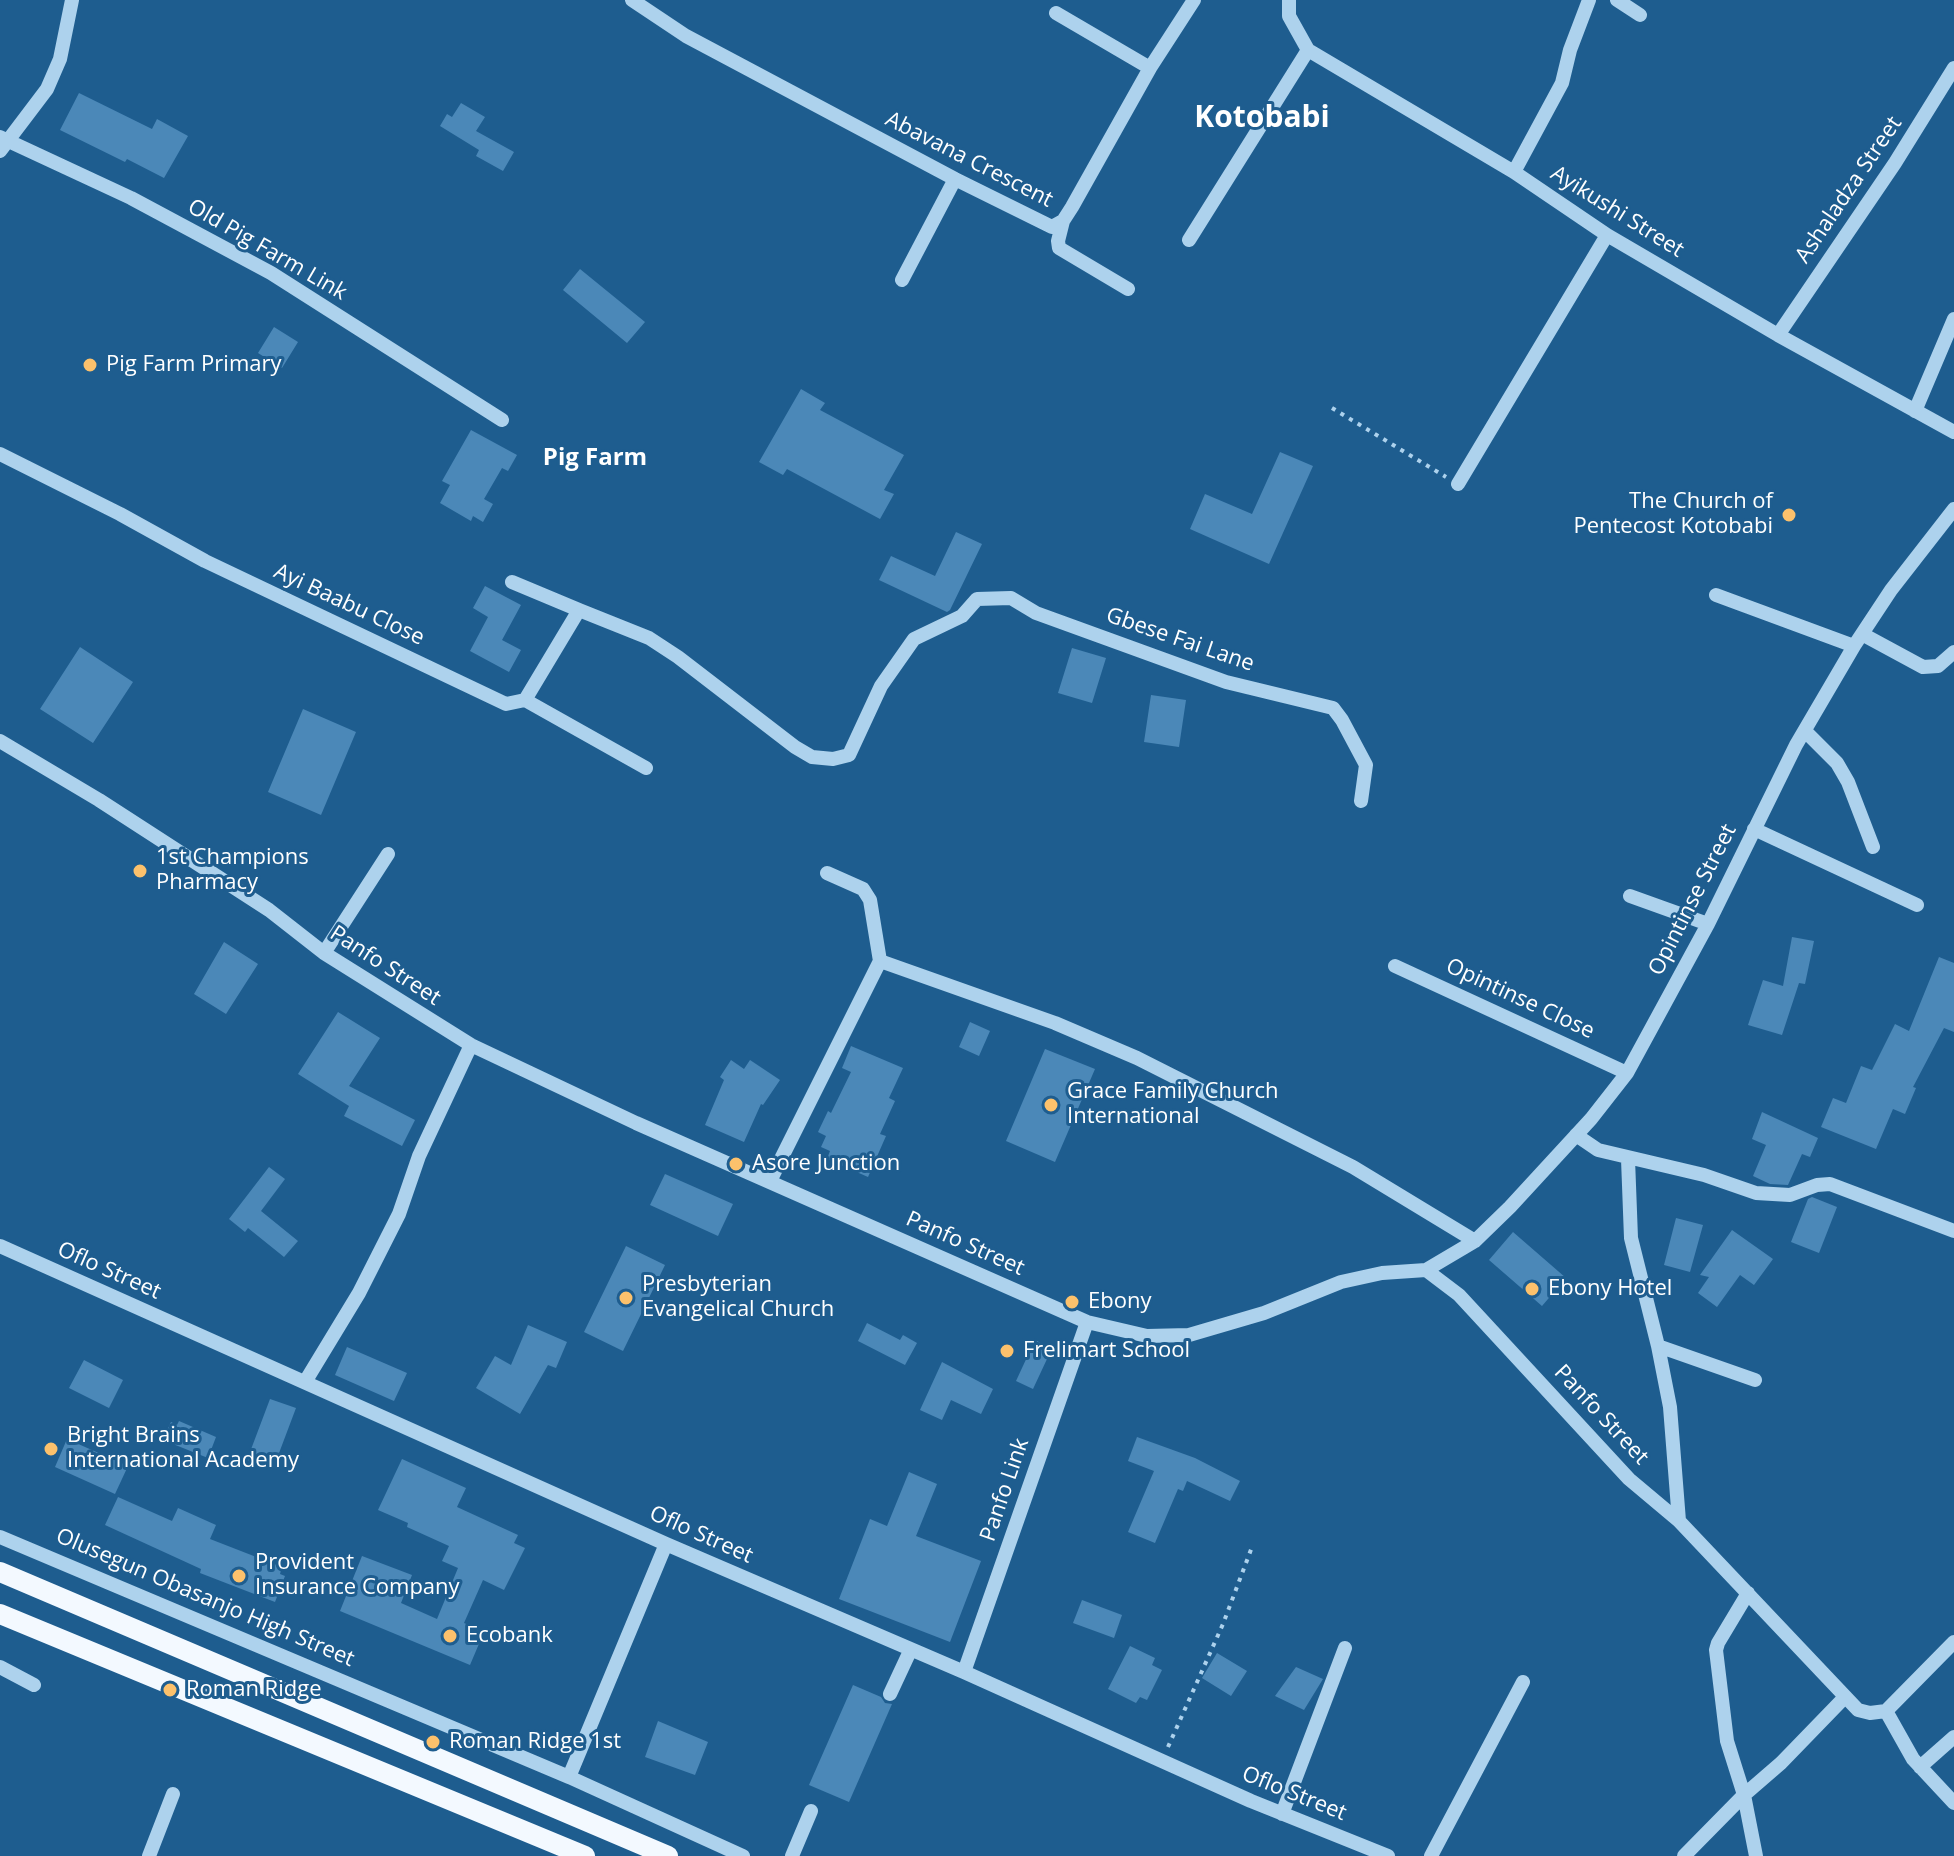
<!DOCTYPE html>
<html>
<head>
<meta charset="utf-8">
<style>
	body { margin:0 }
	canvas { display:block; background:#1e5d8f }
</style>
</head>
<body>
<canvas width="1954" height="1856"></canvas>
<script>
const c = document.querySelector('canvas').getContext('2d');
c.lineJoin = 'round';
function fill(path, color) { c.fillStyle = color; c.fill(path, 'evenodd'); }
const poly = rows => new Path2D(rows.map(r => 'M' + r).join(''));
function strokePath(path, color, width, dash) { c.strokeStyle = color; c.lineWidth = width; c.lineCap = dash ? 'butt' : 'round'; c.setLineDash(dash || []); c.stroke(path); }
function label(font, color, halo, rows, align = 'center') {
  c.font = font + ' "Open Sans",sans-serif'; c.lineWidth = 6; c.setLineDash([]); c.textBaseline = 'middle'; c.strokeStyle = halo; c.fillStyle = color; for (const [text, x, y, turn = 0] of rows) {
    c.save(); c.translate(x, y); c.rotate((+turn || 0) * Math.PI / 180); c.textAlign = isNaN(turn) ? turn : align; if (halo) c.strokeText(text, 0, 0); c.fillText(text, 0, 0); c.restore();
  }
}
fill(poly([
	[79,93,152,129,157,119,188,136,164,178,127,159,125,162,60,130],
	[461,103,485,117,476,131,514,152,503,171,476,156,479,150,440,126,447,114,452,117],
	[580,269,645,322,627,343,563,290],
	[274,327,298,342,282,368,258,353],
	[801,389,825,403,820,410,904,455,884,490,894,494,880,519,787,469,783,475,759,462],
	[471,430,517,455,508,471,502,468,484,499,493,504,483,522,473,516,471,521,440,503,450,485,442,481],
	[1280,452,1313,466,1269,564,1190,529,1205,494,1252,514],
	[956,532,982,544,950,610,947,612,879,580,891,556,935,576],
	[485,586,521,605,502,640,521,650,509,672,470,651,488,617,473,608],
	[80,647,133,682,93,743,40,709],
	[1072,648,1106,658,1092,703,1058,693],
	[1151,695,1186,700,1179,747,1144,742],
	[303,709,356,732,321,815,268,792],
	[1792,937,1814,941,1805,984,1799,983,1782,1035,1748,1025,1763,980,1783,986],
	[224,942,258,964,226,1014,194,994],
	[1939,957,1954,963,1954,1032,1944,1028,1913,1087,1916,1088,1905,1114,1893,1109,1876,1149,1821,1127,1833,1098,1846,1103,1861,1066,1872,1070,1895,1024,1909,1031],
	[338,1012,380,1038,349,1086,415,1120,402,1146,344,1116,349,1106,298,1074],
	[970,1022,990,1031,979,1056,959,1047],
	[851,1046,903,1068,889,1098,895,1101,880,1134,886,1136,868,1177,827,1159,830,1151,821,1147,826,1136,818,1132,828,1111,831,1113,851,1072,842,1068],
	[1045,1049,1095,1069,1055,1162,1006,1141],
	[731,1060,744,1069,750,1060,780,1080,763,1105,761,1104,744,1142,705,1125,724,1080,720,1077],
	[1762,1112,1818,1138,1810,1157,1802,1154,1788,1185,1770,1184,1753,1176,1766,1145,1752,1139],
	[269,1167,285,1179,261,1211,298,1241,284,1257,248,1228,245,1232,229,1219],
	[665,1174,733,1204,718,1236,650,1205],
	[1812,1197,1837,1207,1819,1253,1791,1242,1808,1199],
	[1676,1218,1703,1225,1690,1272,1664,1265],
	[1732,1230,1773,1259,1754,1285,1740,1275,1717,1307,1698,1293,1709,1277,1700,1275],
	[1513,1232,1566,1278,1542,1306,1489,1260],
	[626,1246,665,1265,623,1351,584,1332],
	[867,1323,900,1340,903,1335,917,1343,905,1365,858,1341],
	[528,1325,567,1342,556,1368,548,1365,520,1414,476,1388,495,1356,511,1365],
	[1035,1340,1049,1347,1044,1358,1047,1359,1033,1389,1016,1381],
	[347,1347,407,1373,394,1401,335,1375],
	[84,1360,123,1380,109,1408,69,1388],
	[942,1362,993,1389,981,1414,951,1400,942,1420,920,1410],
	[270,1399,296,1408,273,1469,247,1460],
	[179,1421,216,1437,208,1458,163,1440,171,1422,177,1425],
	[1137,1437,1195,1458,1240,1481,1230,1501,1187,1481,1183,1491,1178,1489,1155,1543,1128,1532,1154,1471,1128,1461],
	[67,1439,128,1466,115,1494,55,1467],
	[402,1459,466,1488,457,1507,518,1535,514,1543,525,1548,504,1590,483,1580,464,1623,484,1632,470,1665,340,1611,362,1556,412,1575,401,1603,437,1619,458,1568,442,1561,449,1546,407,1527,408,1523,378,1510],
	[909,1472,937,1484,916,1536,981,1561,950,1642,839,1599,870,1519,887,1526],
	[118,1497,172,1521,178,1508,216,1525,210,1539,282,1567,280,1574,285,1576,275,1602,200,1573,201,1569,105,1525],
	[1082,1600,1122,1615,1114,1638,1073,1623],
	[1130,1646,1155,1658,1152,1665,1162,1670,1147,1700,1140,1697,1136,1703,1108,1689],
	[1217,1653,1247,1671,1231,1696,1202,1678],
	[1296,1667,1323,1679,1304,1710,1275,1696],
	[853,1685,881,1697,885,1703,892,1704,849,1802,809,1785],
	[658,1721,708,1742,695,1775,645,1757]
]), '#4b88b8');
strokePath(poly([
	[1332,408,1446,477],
	[1168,1747,1223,1624,1252,1547]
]), '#add2ed', 4, [4, 6]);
strokePath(poly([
	[632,0,686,36,955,179,1052,227,1063,221,1072,207,1150,68,1194,0],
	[1289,0,1289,16,1308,50,1514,172,1607,235,1778,335,1954,432],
	[1617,0,1640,15],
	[1056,13,1150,68],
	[0,137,131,198,271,273,502,420],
	[0,151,47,89,60,59,72,0],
	[1514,172,1562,83,1570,50,1589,0],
	[1063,221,1058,241,1059,248,1128,289],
	[1189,240,1308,50],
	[902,280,955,179],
	[1778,335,1895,163,1954,68],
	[1915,411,1954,319],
	[0,454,120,514,205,561,506,704,525,700,579,610,512,582],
	[1458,484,1607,235],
	[1716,595,1854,646],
	[579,610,649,638,678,657,795,747,812,757,833,759,849,755,881,686,914,639,962,616,977,599,1011,598,1036,613,1226,682,1333,708,1342,720,1366,765,1361,801],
	[1862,634,1923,667,1938,666,1954,652],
	[525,700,646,768],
	[1805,731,1837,763,1848,782,1873,847],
	[0,741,99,800,269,910,324,953,471,1045,636,1123,1087,1322,1147,1336,1189,1335,1264,1313,1341,1282,1382,1273,1426,1270,1459,1295,1629,1479,1679,1521,1858,1710,1870,1713,1886,1711,1954,1642],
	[1754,829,1917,905],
	[827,873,863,889,870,900,880,961],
	[1630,896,1708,924],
	[324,953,388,854],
	[880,961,1055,1023,1137,1058,1353,1167,1475,1241],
	[1395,966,1627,1073],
	[1576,1135,1598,1150,1704,1175,1756,1193,1790,1195,1817,1185,1830,1184,1954,1231],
	[1628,1159,1631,1238,1658,1346,1670,1407,1679,1521],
	[770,1181,880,961],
	[0,1246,666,1544,964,1672,1251,1801,1388,1856],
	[1426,1270,1475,1241,1510,1207,1591,1119,1627,1073,1708,924,1796,745,1854,646,1891,590,1954,509],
	[1658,1346,1755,1380],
	[305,1382,359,1293,399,1214,419,1156,471,1045],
	[0,1537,569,1777,743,1856],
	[0,1667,34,1685],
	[964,1672,1087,1322],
	[890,1694,911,1649],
	[1886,1711,1913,1759,1954,1803],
	[1920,1767,1954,1737],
	[569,1777,666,1544],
	[1282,1814,1345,1648],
	[149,1856,173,1794],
	[792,1856,811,1811],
	[1431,1856,1523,1682],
	[1684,1856,1744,1795,1727,1741,1716,1650,1718,1643,1748,1593],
	[1756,1856,1744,1795,1781,1763,1844,1698]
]), '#add2ed', 14);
strokePath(poly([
	[0,1572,668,1856],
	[0,1614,585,1856]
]), '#f3f9ff', 20);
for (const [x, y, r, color] of [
	[90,365,8,"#fcc16c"],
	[1789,515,8,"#fcc16c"],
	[140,871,8,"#fcc16c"],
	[1051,1105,8,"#fcc16c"],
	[736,1164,8,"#fcc16c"],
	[1532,1289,8,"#fcc16c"],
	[626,1298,8,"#fcc16c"],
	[1072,1302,8,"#fcc16c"],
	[1007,1351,8,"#fcc16c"],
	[51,1449,8,"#fcc16c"],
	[239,1576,8,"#fcc16c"],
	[450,1636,8,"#fcc16c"],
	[170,1690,8,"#fcc16c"],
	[433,1742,8,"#fcc16c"]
]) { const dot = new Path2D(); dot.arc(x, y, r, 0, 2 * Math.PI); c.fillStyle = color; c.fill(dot); strokePath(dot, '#1e5d8f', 3); }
label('22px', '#fff', '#1e5d8f', [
	["Abavana Crescent",969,160,27],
	["Ashaladza Street",1849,190,-56],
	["Ayikushi Street",1617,212,32],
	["Old Pig Farm Link",267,250,30],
	["Ayi Baabu Close",349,605,25],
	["Gbese Fai Lane",1180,640,19],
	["Opintinse Street",1693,900,-63],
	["Panfo Street",385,966,33],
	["Opintinse Close",1520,999,25],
	["Panfo Street",965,1244,24],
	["Oflo Street",109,1271,24],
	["Panfo Street",1601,1415,47],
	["Panfo Link",1005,1490,-71],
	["Oflo Street",701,1535,24],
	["Olusegun Obasanjo High Street",205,1598,23],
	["Oflo Street",1294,1794,22]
]);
label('22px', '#fff', '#1e5d8f', [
	["Pig Farm Primary",106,365],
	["The Church of",1773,502,"right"],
	["Pentecost Kotobabi",1773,527,"right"],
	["1st Champions",156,858],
	["Pharmacy",156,883],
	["Grace Family Church",1067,1092],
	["International",1067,1117],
	["Asore Junction",752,1164],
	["Presbyterian",642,1285],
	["Evangelical Church",642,1310],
	["Ebony Hotel",1548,1289],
	["Ebony",1088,1302],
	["Frelimart School",1023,1351],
	["Bright Brains",67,1436],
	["International Academy",67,1461],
	["Provident",255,1563],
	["Insurance Company",255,1588],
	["Ecobank",466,1636],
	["Roman Ridge",186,1690],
	["Roman Ridge 1st",449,1742]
], 'left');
label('bold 24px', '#fff', '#1e5d8f', [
	["Pig Farm",595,458]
]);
label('bold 30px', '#fff', '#1e5d8f', [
	["Kotobabi",1262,118]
]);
</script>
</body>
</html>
